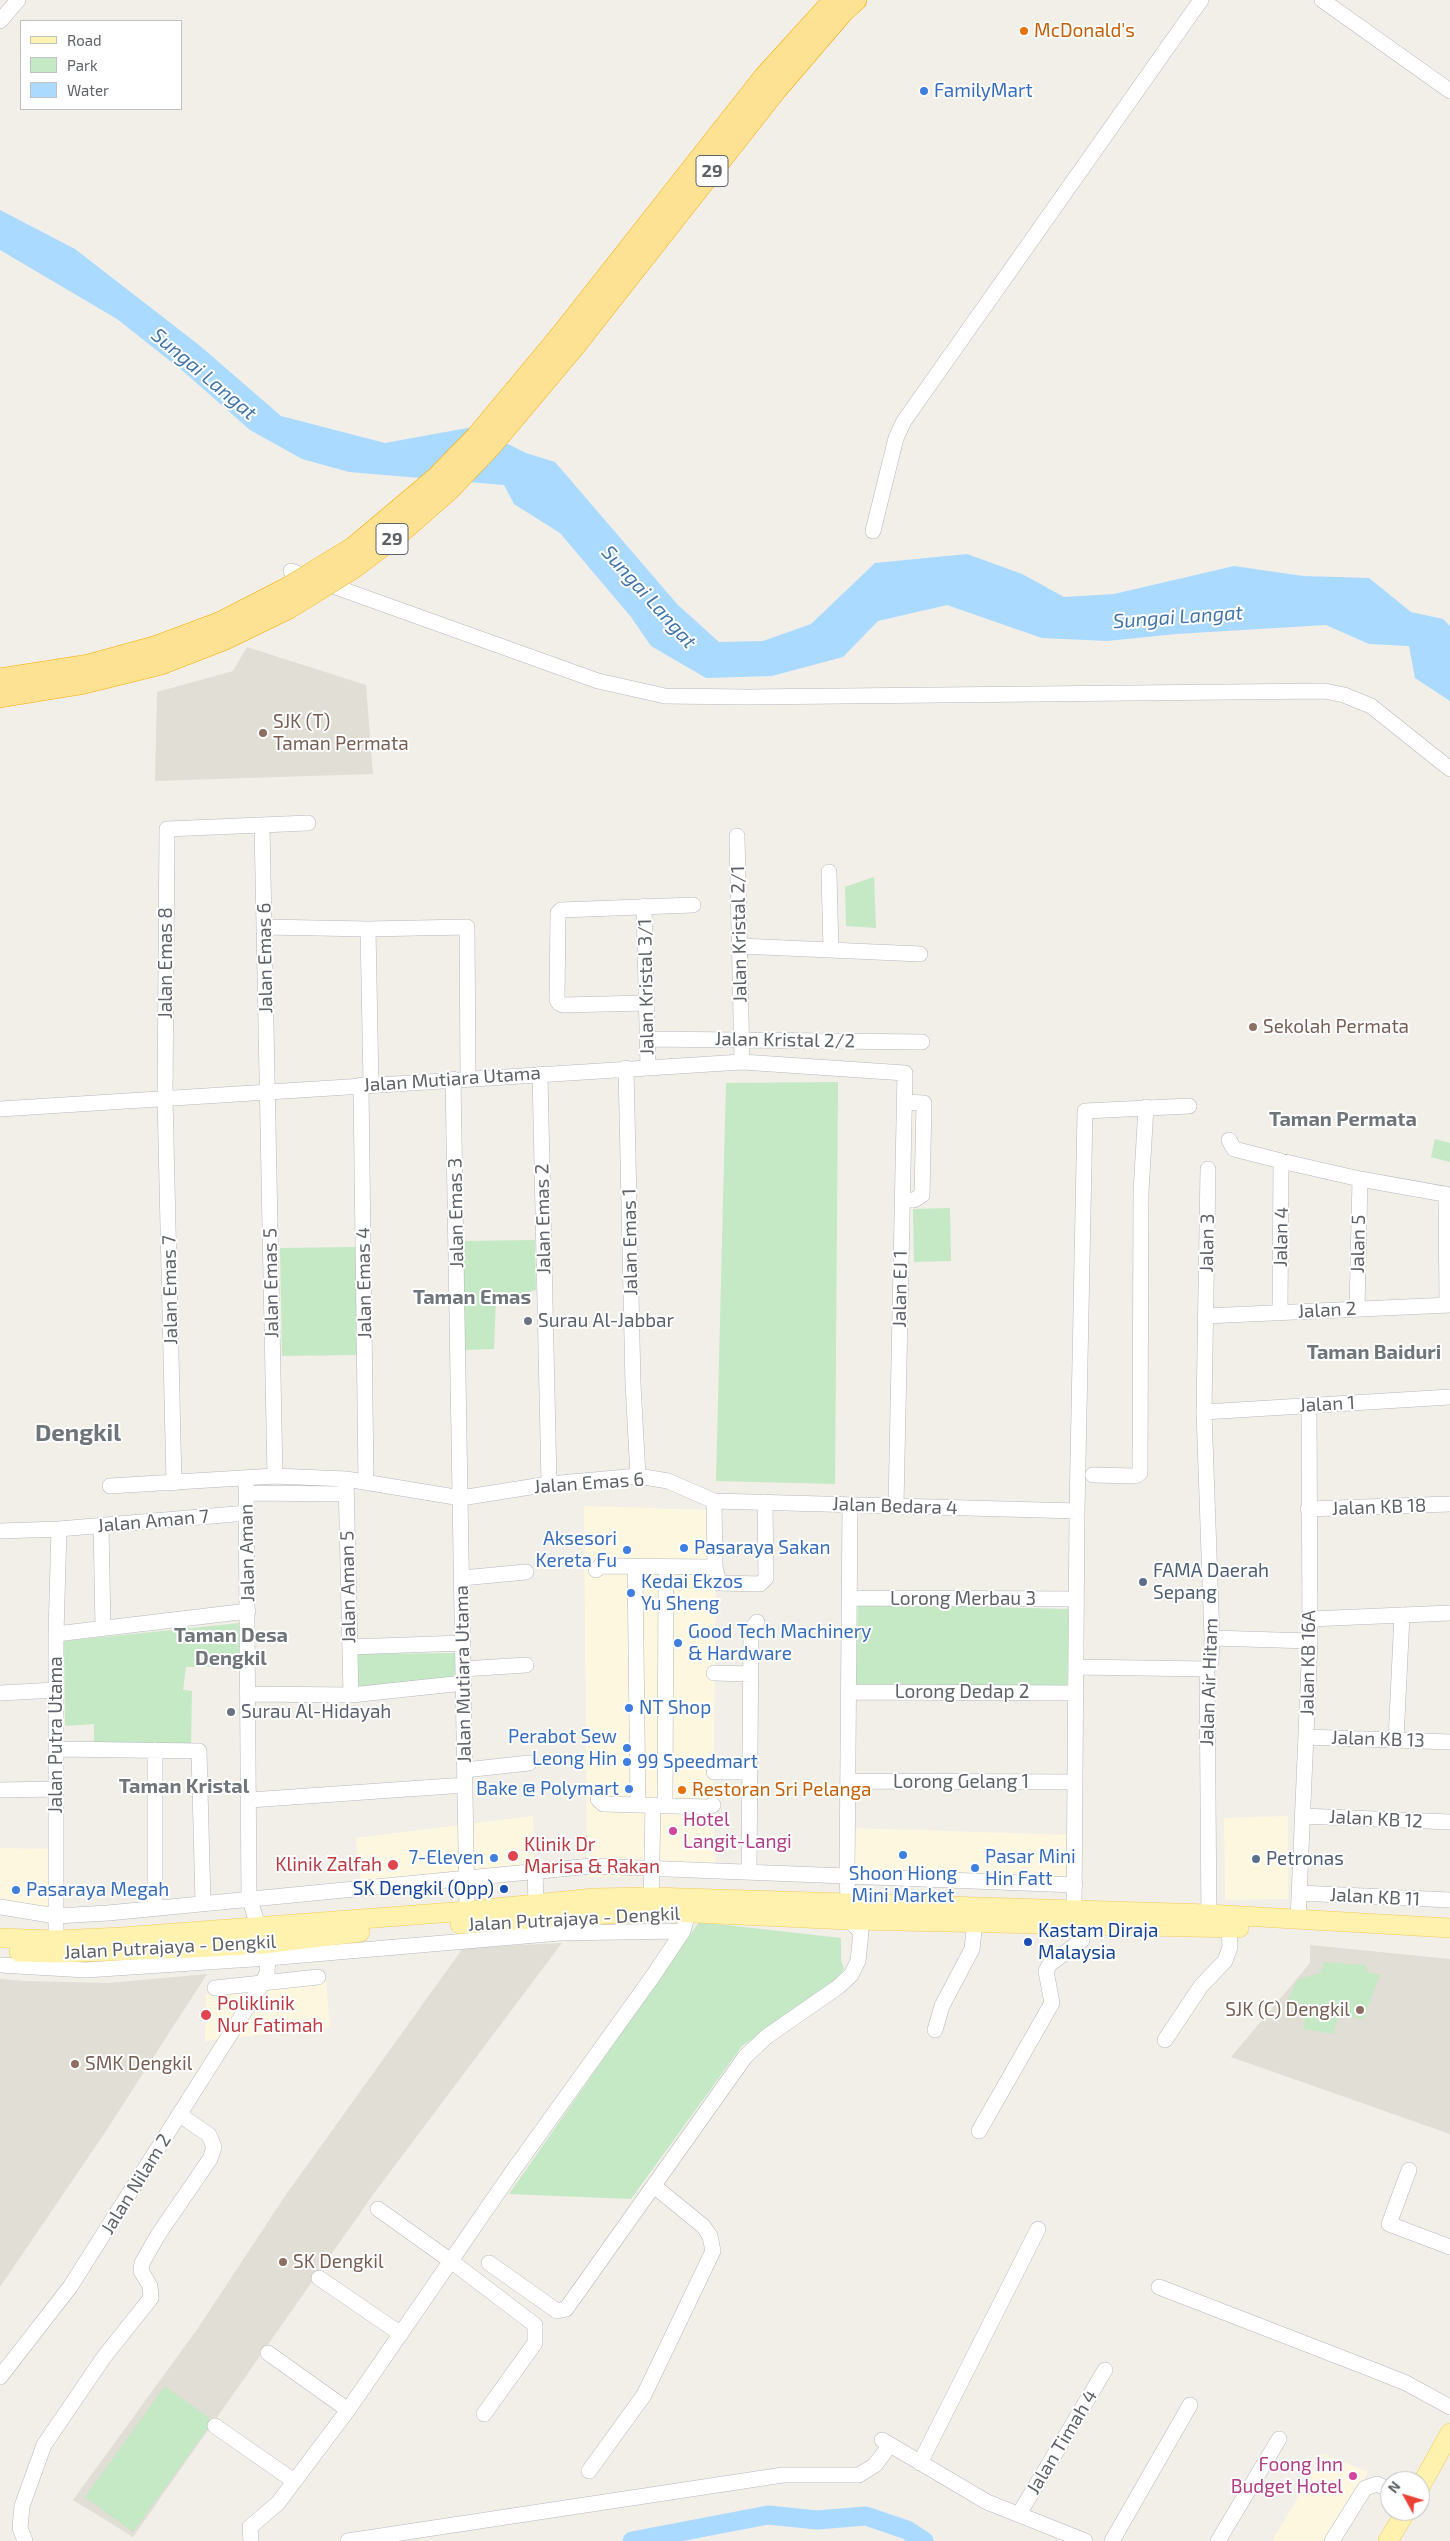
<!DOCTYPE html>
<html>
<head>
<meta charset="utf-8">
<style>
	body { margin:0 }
	#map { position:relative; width:1450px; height:2541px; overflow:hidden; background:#f1efe8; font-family:"Exo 2",sans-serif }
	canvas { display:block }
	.legend { position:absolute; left:20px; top:20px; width:162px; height:90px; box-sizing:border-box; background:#fff; border:1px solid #bfc1c3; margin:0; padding:6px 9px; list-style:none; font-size:15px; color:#5f6368 }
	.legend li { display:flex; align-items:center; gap:10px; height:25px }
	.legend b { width:25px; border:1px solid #bfc1c3 }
	.north { position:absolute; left:1380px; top:2471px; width:50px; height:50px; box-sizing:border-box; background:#fff; border:1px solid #bfc1c3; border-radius:50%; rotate:309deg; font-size:14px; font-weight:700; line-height:20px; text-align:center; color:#5f6368 }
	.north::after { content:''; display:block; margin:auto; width:18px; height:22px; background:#ea4335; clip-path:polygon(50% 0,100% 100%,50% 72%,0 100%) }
</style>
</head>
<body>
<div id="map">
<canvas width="1450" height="2541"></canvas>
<ul class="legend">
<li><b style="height:6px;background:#fff2af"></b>Road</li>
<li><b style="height:14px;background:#c5e8c5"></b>Park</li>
<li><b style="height:14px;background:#aadaff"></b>Water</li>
</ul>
<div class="north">N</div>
</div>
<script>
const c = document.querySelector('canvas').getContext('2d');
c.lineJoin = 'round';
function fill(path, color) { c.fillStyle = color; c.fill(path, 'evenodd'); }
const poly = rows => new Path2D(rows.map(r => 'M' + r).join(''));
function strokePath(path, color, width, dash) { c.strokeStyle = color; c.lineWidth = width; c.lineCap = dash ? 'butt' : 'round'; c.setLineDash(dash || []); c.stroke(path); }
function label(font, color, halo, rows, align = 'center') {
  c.font = font + ' "Exo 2",sans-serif'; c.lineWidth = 4; c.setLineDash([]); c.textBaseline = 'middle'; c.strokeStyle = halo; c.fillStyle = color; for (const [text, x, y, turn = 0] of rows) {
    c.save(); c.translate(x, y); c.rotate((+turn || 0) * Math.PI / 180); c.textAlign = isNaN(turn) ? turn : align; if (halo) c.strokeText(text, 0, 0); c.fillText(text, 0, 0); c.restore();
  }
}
fill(poly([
	[584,1506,711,1510,716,1588,713,1805,716,1878,587,1877],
	[533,1816,535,1868,361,1883,356,1838],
	[1288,1816,1288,1899,1225,1900,1224,1818],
	[852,1828,1071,1835,1071,1881,852,1872],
	[0,1848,52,1849,52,1911,0,1903],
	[326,1980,330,2027,205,2041,206,1994],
	[1324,2454,1368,2472,1326,2541,1272,2541]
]), '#fef7e0');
fill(poly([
	[247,647,366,685,373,774,155,781,157,692,233,671],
	[562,1943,375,2192,133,2537,73,2500,198,2328,285,2196,463,1948],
	[1310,1945,1450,1959,1450,2134,1231,2057,1310,1963],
	[207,1974,104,2134,0,2287,0,1979,25,1981,109,1983]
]), '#e1ded6');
fill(poly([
	[874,877,876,928,846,926,845,887],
	[838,1082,835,1484,716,1481,726,1083],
	[1435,1139,1450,1143,1450,1162,1431,1157],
	[950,1208,951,1261,914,1262,913,1209],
	[535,1240,536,1290,496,1300,494,1349,465,1350,461,1241],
	[357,1247,356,1355,282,1356,280,1248],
	[858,1604,1070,1609,1067,1688,856,1684],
	[240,1623,239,1666,186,1667,183,1690,192,1691,191,1746,94,1746,94,1724,65,1726,64,1641],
	[455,1653,457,1680,355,1689,354,1654],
	[699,1922,841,1938,841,1960,844,1969,825,1990,742,2046,631,2199,509,2194],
	[1324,1962,1365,1965,1368,1972,1380,1975,1363,2020,1339,2013,1333,2034,1304,2029,1306,2004,1286,2004,1297,1980,1320,1973],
	[165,2386,213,2421,133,2532,85,2497]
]), '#c5e8c5');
fill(poly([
	[0,210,75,249,199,345,281,416,385,443,473,427,526,453,555,462,677,604,719,642,763,641,811,624,875,563,967,554,1022,574,1064,597,1114,594,1234,566,1303,576,1369,578,1411,612,1443,619,1450,626,1450,701,1415,678,1409,646,1369,644,1326,625,1176,634,1107,641,1042,638,947,605,878,621,843,657,772,676,706,678,651,646,631,617,560,533,514,504,504,485,349,472,302,459,250,430,184,372,117,319,0,250]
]), '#aadaff');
strokePath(poly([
	[632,2541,768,2515,817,2520,866,2516,907,2530,924,2541]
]), '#aadaff', 19);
const minor = poly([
	[1322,0,1450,91],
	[0,21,18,0],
	[873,531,896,438,904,421,1201,0],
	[291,571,598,681,665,696,746,697,1325,691,1344,695,1371,706,1450,769],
	[262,825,275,1476],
	[737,836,742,1062],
	[829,872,831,950],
	[644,906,648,1067],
	[265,927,368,929,467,927,468,1078],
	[368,929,371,1084],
	[740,946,920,954],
	[646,1003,563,1005,559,1003,557,1000,558,913,561,910,693,905],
	[647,1039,922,1042],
	[626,1068,633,1384,638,1476],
	[540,1074,549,1484],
	[453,1079,467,1911],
	[361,1085,366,1482],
	[0,1109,742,1062,905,1073,896,1506],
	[1229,1140,1234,1149,1281,1161,1360,1179,1450,1195],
	[1208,1169,1204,1412,1212,1638,1211,1662,1207,1669,1209,1924],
	[1446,1194,1447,1305],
	[902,1200,914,1200,922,1195,924,1103,904,1102],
	[1357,1309,1360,1179],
	[1280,1313,1281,1161],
	[1205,1316,1450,1305],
	[1204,1412,1450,1397],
	[1093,1475,1135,1476,1140,1473,1141,1192,1146,1107],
	[346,1479,351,1695],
	[174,1483,165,1098,167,829,308,823],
	[110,1486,275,1476,346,1479,461,1498,549,1484,638,1476,668,1481,714,1501,1077,1511],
	[246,1493,346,1494],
	[714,1501,715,1567,719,1583,760,1584,766,1578,765,1502],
	[1308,1509,1450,1504],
	[101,1525,103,1628],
	[0,1531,59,1529,247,1513],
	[635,1568,638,1804],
	[596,1570,600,1566,715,1567],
	[462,1578,526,1572],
	[849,1598,1076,1599],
	[1310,1619,1450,1613],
	[56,1634,248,1611],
	[1212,1638,1310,1641],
	[350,1647,463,1643],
	[1076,1667,1207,1669],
	[463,1669,526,1665],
	[714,1673,751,1674],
	[848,1692,1076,1693],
	[0,1693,56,1690],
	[249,1694,351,1695,464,1683],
	[1306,1737,1450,1742],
	[1396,1740,1402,1615],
	[57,1749,199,1751,203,1903],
	[155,1750,155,1908],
	[465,1770,529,1763],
	[714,1772,750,1772],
	[848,1781,1075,1782],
	[0,1790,56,1789],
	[598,1799,603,1804,708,1807,713,1805],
	[250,1800,465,1785],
	[665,1805,666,1568],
	[1302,1816,1450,1822],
	[749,1871,751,1630,757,1622],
	[535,1872,536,1903],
	[1299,1893,1450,1900],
	[0,1907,56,1916,108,1913,591,1866,1075,1885],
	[651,1907,653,1805],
	[1074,1909,1077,1511,1085,1111,1189,1106],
	[1298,1920,1310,1641,1309,1405],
	[56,1940,56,1634,59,1529],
	[0,1965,86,1970,268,1958,560,1933,683,1931],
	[215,1988,318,1977],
	[935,2030,942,2006,972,1949,975,1922],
	[1165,2040,1201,1986,1225,1961,1230,1947,1229,1928],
	[979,2131,1052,2003,1046,1971,1050,1964,1082,1940,1083,1925],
	[1409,2170,1389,2224,1450,2247],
	[378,2209,451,2261,535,2325,535,2343,484,2414],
	[489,2263,557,2311,566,2309,745,2057,766,2037,838,1987,851,1975,858,1961,861,1932,849,1920,847,1877,850,1505],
	[319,2278,401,2334],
	[1159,2287,1376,2371,1406,2383,1450,2407],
	[268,2353,348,2410],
	[0,2377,70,2287,262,1984,267,1973,268,1958,249,1897,246,1478],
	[215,2426,294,2481],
	[882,2440,987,2502,1085,2541],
	[920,2463,1038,2229],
	[589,2471,644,2395,713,2251,710,2236,703,2226,654,2186],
	[1019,2514,1105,2370],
	[25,2541,20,2528,22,2506,44,2445,104,2357,151,2298,150,2286,141,2271,142,2263,158,2235,210,2159,214,2147,209,2135,180,2115],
	[251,2541,250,2527,278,2503,348,2410,510,2175,653,1976,683,1931,688,1913],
	[348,2541,783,2475,859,2475,875,2465,890,2445],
	[1112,2541,1190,2405],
	[1218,2541,1279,2439],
	[1332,2541,1365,2488,1377,2484,1390,2490]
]);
const major = poly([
	[460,1924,651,1911,849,1920,1239,1928],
	[0,1938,56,1940,122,1937,467,1911,594,1898,651,1897,1208,1914,1450,1928],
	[19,1952,55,1953,193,1948,264,1944,360,1932],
	[1420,2487,1450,2433],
	[1388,2541,1406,2511]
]);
const highway = poly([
	[561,335,764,77,834,0],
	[574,347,776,90,843,12,856,0],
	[0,679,88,665,157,646],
	[0,697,80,684,161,664]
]);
strokePath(minor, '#b5b8bc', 16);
strokePath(major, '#f2c960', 20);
strokePath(highway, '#f9ab00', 22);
strokePath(minor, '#fff', 15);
strokePath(major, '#fff2af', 19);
strokePath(highway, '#fde293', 21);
const highwayBridge = poly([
	[157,646,221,622,289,587,354,547,436,478,477,436,561,335],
	[161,664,223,640,289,608,352,569,401,532,449,490,490,447,574,347]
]);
strokePath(highwayBridge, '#f9ab00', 22, []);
strokePath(highwayBridge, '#fde293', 21);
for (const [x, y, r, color] of [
	[1024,31,5,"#e8710a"],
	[924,91,5,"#3f7fe0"],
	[263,733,5,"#8d6e63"],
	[1253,1027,5,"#8d6e63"],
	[528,1321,5,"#6b7280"],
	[684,1548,5,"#3f7fe0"],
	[627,1550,5,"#3f7fe0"],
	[1143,1582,5,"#5c6f8a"],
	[631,1593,5,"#3f7fe0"],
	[678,1643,5,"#3f7fe0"],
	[629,1708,5,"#3f7fe0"],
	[231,1712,5,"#6b7280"],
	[627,1748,5,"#3f7fe0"],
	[627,1762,5,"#3f7fe0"],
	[629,1789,5,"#3f7fe0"],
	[682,1790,5,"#e8710a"],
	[673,1831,5,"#d1479c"],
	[903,1855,5,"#3f7fe0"],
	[513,1856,6,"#e0444e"],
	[494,1858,5,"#3f7fe0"],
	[1256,1859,5,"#5c6f8a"],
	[393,1865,6,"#e0444e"],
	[975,1868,5,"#3f7fe0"],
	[504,1889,5,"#1a4fb4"],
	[16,1890,5,"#3f7fe0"],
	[1028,1942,5,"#1a4fb4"],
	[1360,2010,5,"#8d6e63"],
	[206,2015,6,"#e0444e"],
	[75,2064,5,"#8d6e63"],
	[283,2262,5,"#8d6e63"],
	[1353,2476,5,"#d1479c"]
]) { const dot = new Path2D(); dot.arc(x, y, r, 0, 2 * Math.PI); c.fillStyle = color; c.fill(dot); strokePath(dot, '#fff', 2); }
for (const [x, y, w] of [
	[712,171,32],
	[392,539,32]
]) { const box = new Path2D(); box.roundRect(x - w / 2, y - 15.5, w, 31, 4); c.fillStyle = '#fff'; c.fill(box); strokePath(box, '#5f6368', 1); }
label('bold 18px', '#5f6368', null, [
	["29",712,171],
	["29",392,539]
]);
label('19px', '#c56008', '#fff', [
	["McDonald's",1034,31],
	["Restoran Sri Pelanga",692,1790]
], 'left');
label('19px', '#366cbe', '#fff', [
	["FamilyMart",934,91],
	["Aksesori",617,1539,"right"],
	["Kereta Fu",617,1561,"right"],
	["Pasaraya Sakan",694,1548],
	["Kedai Ekzos",641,1582],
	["Yu Sheng",641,1604],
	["Good Tech Machinery",688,1632],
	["& Hardware",688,1654],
	["NT Shop",639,1708],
	["Perabot Sew",617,1737,"right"],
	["Leong Hin",617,1759,"right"],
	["99 Speedmart",637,1762],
	["Bake @ Polymart",619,1789,"right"],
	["Pasar Mini",985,1857],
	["Hin Fatt",985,1879],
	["7-Eleven",484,1858,"right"],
	["Shoon Hiong",903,1874,"center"],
	["Mini Market",903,1896,"center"],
	["Pasaraya Megah",26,1890]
], 'left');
label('19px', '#785e54', '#fff', [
	["SJK (T)",273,722],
	["Taman Permata",273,744],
	["Sekolah Permata",1263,1027],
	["SJK (C) Dengkil",1350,2010,"right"],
	["SMK Dengkil",85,2064],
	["SK Dengkil",293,2262]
], 'left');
label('19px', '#5f6368', '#fff', [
	["Jalan Kristal 2/1",739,934,-91],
	["Jalan Emas 6",265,958,-91],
	["Jalan Emas 8",166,963,-90],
	["Jalan Kristal 3/1",646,987,-91],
	["Jalan Kristal 2/2",785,1040,1],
	["Jalan Mutiara Utama",452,1079,-4],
	["Jalan Emas 3",456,1213,-91],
	["Jalan Emas 2",543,1219,-91],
	["Jalan 4",1281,1237,-89],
	["Jalan Emas 1",630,1242,-91],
	["Jalan 3",1207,1243,-89],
	["Jalan 5",1358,1244,-89],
	["Jalan Emas 5",271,1283,-91],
	["Jalan Emas 4",364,1283,-91],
	["Jalan EJ 1",900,1289,-89],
	["Jalan Emas 7",170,1290,-91],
	["Jalan 2",1327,1310,-3],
	["Jalan 1",1327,1404,-3],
	["Jalan Emas 6",589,1483,-4],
	["Jalan Bedara 4",895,1506,2],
	["Jalan KB 18",1379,1507,-2],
	["Jalan Aman 7",153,1521,-5],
	["Jalan Aman",247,1553,-91],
	["Jalan Aman 5",348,1587,-91],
	["Lorong Merbau 3",963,1599],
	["Jalan KB 16A",1308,1663,-89],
	["Jalan Mutiara Utama",463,1674,-91],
	["Jalan Air Hitam",1209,1682,-88],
	["Lorong Dedap 2",962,1692],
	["Jalan Putra Utama",56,1735,-90],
	["Jalan KB 13",1378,1739,2],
	["Lorong Gelang 1",961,1782],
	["Jalan KB 12",1376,1819,3],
	["Jalan KB 11",1375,1897,3],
	["Jalan Putrajaya - Dengkil",574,1919,-3],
	["Jalan Putrajaya - Dengkil",170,1947,-3],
	["Jalan Nilam 2",136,2184,-58],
	["Jalan Timah 4",1062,2442,-59]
]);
label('19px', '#5b616d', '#fff', [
	["Surau Al-Jabbar",538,1321],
	["Surau Al-Hidayah",241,1712]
], 'left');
label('19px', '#4e5e75', '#fff', [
	["FAMA Daerah",1153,1571],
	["Sepang",1153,1593],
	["Petronas",1266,1859]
], 'left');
label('19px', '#b23c85', '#fff', [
	["Hotel",683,1820],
	["Langit-Langi",683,1842],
	["Foong Inn",1343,2465,"right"],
	["Budget Hotel",1343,2487,"right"]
], 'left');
label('19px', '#be3a42', '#fff', [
	["Klinik Dr",524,1845],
	["Marisa & Rakan",524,1867],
	["Klinik Zalfah",382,1865,"right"],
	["Poliklinik",217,2004],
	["Nur Fatimah",217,2026]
], 'left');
label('19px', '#164399', '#fff', [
	["SK Dengkil (Opp)",494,1889],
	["Kastam Diraja",1038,1931,"left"],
	["Malaysia",1038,1953,"left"]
], 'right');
label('italic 20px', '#4174aa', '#fff', [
	["Sungai Langat",204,374,40],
	["Sungai Langat",649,597,48],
	["Sungai Langat",1178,617,-4]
]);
label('bold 20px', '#70757a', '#fff', [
	["Taman Permata",1343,1119],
	["Taman Emas",472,1297],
	["Taman Baiduri",1374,1352],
	["Taman Desa",231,1635],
	["Dengkil",231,1658],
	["Taman Kristal",184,1786]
]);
label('bold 24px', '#70757a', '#fff', [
	["Dengkil",78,1433]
]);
</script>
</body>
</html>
